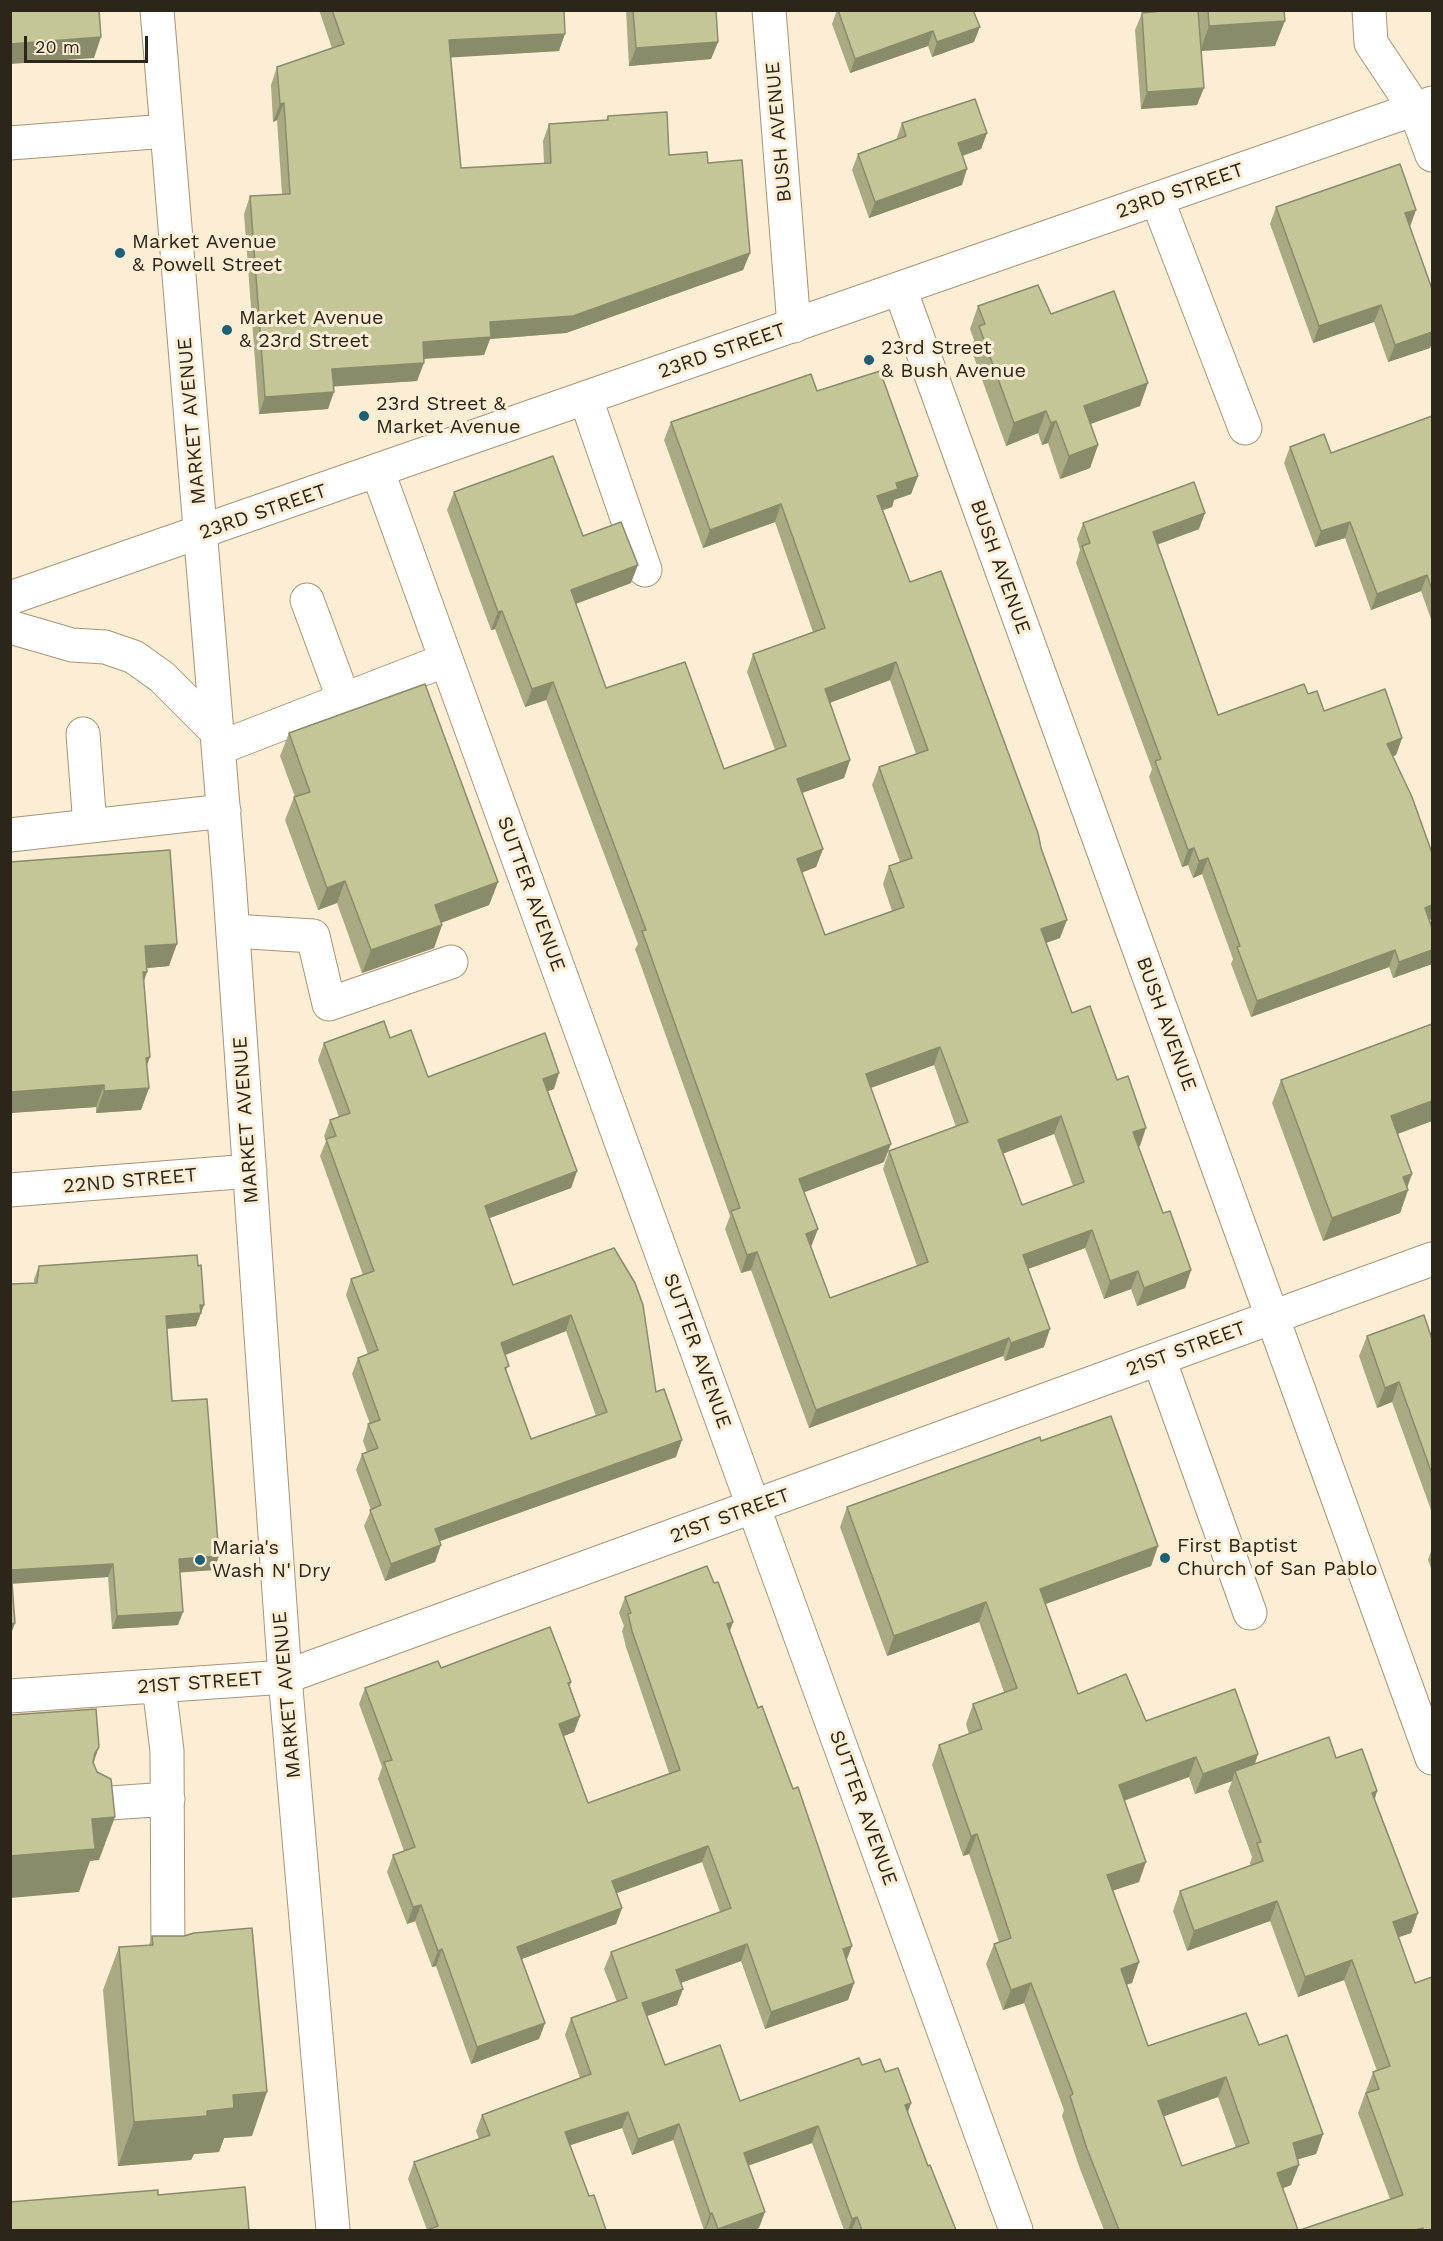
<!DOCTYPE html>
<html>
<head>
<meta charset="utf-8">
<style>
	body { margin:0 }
	#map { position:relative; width:1443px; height:2241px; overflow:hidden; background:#fceed5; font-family:"Work Sans",sans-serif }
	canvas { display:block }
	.frame { position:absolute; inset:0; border:12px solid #2c251a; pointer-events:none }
	.scale { position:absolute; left:24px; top:36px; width:124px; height:27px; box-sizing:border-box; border:3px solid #2c251a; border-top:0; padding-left:8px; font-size:18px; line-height:21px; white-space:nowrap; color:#2c251a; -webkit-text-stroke:4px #fceed5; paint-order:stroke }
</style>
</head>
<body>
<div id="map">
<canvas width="1443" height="2241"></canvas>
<div class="frame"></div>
<div class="scale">20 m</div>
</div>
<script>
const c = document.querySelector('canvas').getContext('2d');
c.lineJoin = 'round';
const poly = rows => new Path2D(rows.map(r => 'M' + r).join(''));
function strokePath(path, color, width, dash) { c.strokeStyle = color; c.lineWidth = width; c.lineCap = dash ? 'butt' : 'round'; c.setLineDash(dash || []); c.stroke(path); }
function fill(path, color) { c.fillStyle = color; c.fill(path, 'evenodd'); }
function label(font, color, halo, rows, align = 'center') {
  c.font = font + ' "Work Sans",sans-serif'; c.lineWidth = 6; c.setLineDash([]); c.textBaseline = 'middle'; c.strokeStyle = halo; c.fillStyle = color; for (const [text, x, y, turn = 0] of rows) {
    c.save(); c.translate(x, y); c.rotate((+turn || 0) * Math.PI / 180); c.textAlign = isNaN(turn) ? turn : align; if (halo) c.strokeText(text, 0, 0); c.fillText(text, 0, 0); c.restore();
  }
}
const minor = poly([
	[157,10,229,878,285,1677,333,2230],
	[769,10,794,326],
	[1369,10,1371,43,1415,109,1432,155],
	[10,143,167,131],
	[1157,199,1245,428],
	[900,289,1432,1758],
	[586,399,645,570],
	[378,472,1016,2230],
	[307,600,344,700],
	[83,734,90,826],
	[219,748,446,660],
	[10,835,224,811],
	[233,931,313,936,329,1004,451,962],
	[10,1190,250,1171],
	[1159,1359,1250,1613],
	[159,1686,167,1751,168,1961],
	[10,1696,285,1677,1432,1259],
	[96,1804,168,1799]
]);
const major = poly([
	[10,598,1432,103],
	[10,627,72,645,105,647,134,657,162,677,218,733]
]);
strokePath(minor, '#a59478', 35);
strokePath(major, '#a59478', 35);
strokePath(minor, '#fff', 33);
strokePath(major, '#fff', 33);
fill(poly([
	[319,10,564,10,559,51,451,57,461,168,544,163,543,141,549,124,606,120,608,116,669,155,708,163,750,253,743,270,566,333,490,339,484,355,424,359,417,381,334,386,328,409,259,414,244,214,250,196,282,194,277,120,273,122,271,85,277,67,332,48],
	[626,10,716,10,718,42,711,59,629,66],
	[837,10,973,10,974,42,932,57,928,46,850,73,832,24],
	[1172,10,1284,10,1275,46,1201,51,1197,105,1141,109,1135,30,1142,13],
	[902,123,987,133,981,149,963,156,962,185,869,218,852,170,858,154,896,140],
	[1276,207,1410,226,1432,289,1432,343,1430,348,1388,362,1374,322,1313,343,1270,224],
	[978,306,1051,314,1140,406,1091,424,1098,445,1090,468,1060,479,1048,443,1042,445,1038,433,1006,446,971,349,974,340,970,329],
	[817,391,918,476,911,494,894,500,892,507,883,510,910,582,1041,848,1060,938,1046,943,1072,1013,1140,1146,1138,1146,1163,1213,1191,1270,1185,1288,1137,1306,1131,1289,1104,1299,1085,1248,1028,1269,1044,1347,1005,1361,1003,1356,809,1428,751,1270,741,1273,725,1229,730,1216,635,949,638,944,546,700,525,707,495,629,491,630,447,510,454,492,583,536,631,583,576,604,606,688,724,769,775,750,747,672,753,654,813,632,775,522,703,548,664,440,671,422],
	[890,680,916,754,879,767,872,785,900,862,889,866,883,884,892,911,825,935,802,872,816,867,823,849,802,793,844,778,850,760,830,703],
	[934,1065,956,1127,889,1151,883,1169,917,1266,830,1298,811,1247,804,1192,884,1162,871,1088],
	[1054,1134,1073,1186,1022,1205,1003,1153],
	[1432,416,1432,622,1421,591,1371,610,1345,538,1315,547,1284,463,1290,447,1331,453],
	[1083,523,1199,529,1157,545,1218,715,1308,694,1324,711,1402,738,1396,755,1393,756,1430,920,1432,928,1432,964,1393,978,1389,967,1251,1017,1231,964,1233,959,1202,874,1193,878,1188,865,1182,867,1149,777,1152,769,1076,563,1080,550,1077,539],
	[289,733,498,882,489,905,441,923,442,925,434,948,362,973,337,903,318,910,285,820,294,797,295,797,280,756],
	[10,862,169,966,147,968,144,982,147,1067,149,1088,141,1110,96,1113,96,1107,10,1113],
	[390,1038,428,1077,554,1089,548,1091,577,1171,571,1188,489,1218,513,1285,614,1248,656,1392,676,1457,440,1541,435,1562,385,1581,364,1526,371,1510,356,1470,362,1454,367,1452,363,1441,368,1424,370,1424,352,1374,358,1358,368,1354,346,1295,351,1279,363,1275,320,1156,326,1141,324,1136,330,1120,339,1117,318,1060,324,1043],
	[566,1331,596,1416,531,1439,507,1372,505,1355],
	[1281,1080,1432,1121,1398,1134,1408,1190,1400,1213,1323,1241,1272,1103],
	[39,1266,198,1266,204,1305,196,1326,167,1329,172,1401,214,1570,180,1572,178,1625,112,1629,108,1577,12,1583,15,1623,10,1636,10,1284,34,1283,34,1279],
	[1367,1336,1432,1339,1432,1513,1392,1402,1377,1408,1359,1356],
	[1041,1441,1158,1546,1151,1566,1045,1604,1078,1694,1146,1721,1258,1754,1255,1764,1336,1758,1377,1791,1375,1799,1418,1913,1411,1933,1398,1937,1432,2230,1300,2230,1390,2199,1358,2113,1373,2072,1377,2071,1344,1980,1298,1997,1270,1921,1187,1951,1173,1911,1180,1891,1251,1866,1250,1863,1252,1857,1228,1791,1232,1781,1195,1794,1189,1777,1124,1801,1139,1882,1113,1890,1139,1962,1132,1983,1126,1984,1148,2046,1259,2045,1323,2134,1316,2154,1297,2159,1291,2185,1282,2189,1298,2230,1104,2230,1080,2169,1062,2116,1064,2110,1024,2003,1003,2010,986,1964,994,1944,999,1942,969,1854,963,1856,932,1765,939,1745,969,1734,966,1724,973,1704,1004,1692,979,1622,887,1656,840,1527,847,1507],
	[1218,2097,1236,2148,1182,2166,1163,2116],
	[1432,1548,1432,1571,1428,1560],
	[714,1583,733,1622,730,1631,854,1983,848,2000,765,2029,741,1961,680,1983,677,2005,647,2016,665,2065,740,2101,862,2065,885,2072,911,2103,908,2112,928,2166,956,2230,844,2230,812,2143,748,2166,759,2228,754,2230,706,2230,706,2229,704,2230,673,2140,632,2155,622,2128,570,2145,589,2196,606,2230,427,2230,408,2179,414,2162,479,2139,476,2131,482,2115,580,2078,565,2035,571,2018,617,2002,604,1969,611,1952,720,1912,702,1862,617,1893,622,1908,616,1924,522,1959,545,2023,539,2039,471,2064,436,1966,432,1967,415,1921,407,1924,387,1872,393,1855,404,1851,378,1779,382,1767,359,1704,365,1688,441,1668,571,1682,570,1686,580,1716,574,1732,564,1736,588,1803,669,1773,626,1647,622,1631,624,1626,619,1613,625,1597],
	[152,1936,252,2136,224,2138,219,2152,194,2154,191,2160,118,2166,103,1990,119,1947,149,1945]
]), '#a9aa83');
fill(poly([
	[1285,21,1275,46,1200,51,1209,26],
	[980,27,974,42,932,57,937,42],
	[933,31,928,46,850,73,855,59],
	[565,34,559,51,443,58,449,40],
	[101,37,94,58,10,64,10,44],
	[718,42,711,59,629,66,636,48],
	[1204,88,1197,105,1141,109,1147,92],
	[284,103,277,120,273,122,280,104],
	[987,133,981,149,952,159,958,143],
	[967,169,962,185,869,218,875,202],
	[1416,210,1410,227,1405,213],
	[750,253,743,270,566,333,490,339,484,355,416,359,423,342,490,322],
	[1381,305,1374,322,1313,343,1319,326],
	[1432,332,1432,343,1430,348,1388,362,1395,345],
	[424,363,417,381,326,387,332,369],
	[1148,383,1140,406,1076,429,1084,406],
	[334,392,328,409,259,414,265,397],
	[1046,411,1038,433,1006,446,1014,423],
	[1056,421,1048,443,1042,445,1051,423],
	[1098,445,1090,468,1060,479,1069,456],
	[918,476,911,494,894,500,892,507,871,514,877,496,896,483],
	[781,504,775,522,703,548,710,530],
	[1205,513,1199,529,1147,548,1153,532],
	[1350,522,1345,538,1315,547,1321,531],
	[638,565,631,583,564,608,571,590],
	[1427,575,1421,591,1371,610,1377,594],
	[502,611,495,629,491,630,498,612],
	[896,662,890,680,818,707,825,689],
	[553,682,546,700,525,707,532,689],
	[1402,738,1396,755,1381,761,1387,744],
	[850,760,844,778,791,797,797,779],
	[1194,848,1188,865,1182,867,1188,850],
	[823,849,816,867,791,877,797,859],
	[1208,858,1202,874,1193,878,1199,861],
	[345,881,337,903,318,910,327,888],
	[498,882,489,905,427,928,435,905],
	[1432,905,1432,919,1419,924,1425,908],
	[1067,920,1060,938,1034,947,1041,929],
	[442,925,434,948,362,973,371,950],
	[177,944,169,966,137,969,145,946],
	[1395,950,1389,967,1251,1017,1257,1001],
	[1432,950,1432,964,1393,978,1399,962],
	[143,972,147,972,139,995],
	[940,1047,934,1065,859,1092,866,1074],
	[150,1057,142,1080,146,1058],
	[559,1073,554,1089,537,1095,543,1079],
	[104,1085,96,1107,10,1113,10,1092],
	[149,1088,141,1110,96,1113,104,1091],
	[1432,1101,1432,1121,1383,1139,1391,1116],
	[1061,1116,1054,1134,992,1158,998,1140],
	[1146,1128,1140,1146,1127,1150,1133,1132],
	[891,1144,884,1162,792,1197,799,1179],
	[577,1171,571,1188,479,1222,485,1206],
	[1412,1174,1406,1191,1408,1190,1400,1213,1323,1241,1332,1218,1403,1177],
	[818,1229,811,1247,806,1234],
	[1092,1230,1085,1248,1017,1273,1023,1255],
	[757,1252,751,1270,741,1273,747,1255],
	[1191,1270,1185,1288,1137,1306,1144,1288],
	[1138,1271,1131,1289,1104,1299,1110,1281],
	[200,1305,204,1305,196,1326,161,1329,166,1316],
	[571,1315,566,1331,495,1359,501,1343],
	[1050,1329,1044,1347,1005,1361,1011,1343],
	[1009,1338,1003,1356,809,1428,816,1410],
	[1399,1382,1392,1402,1377,1408,1385,1388],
	[682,1440,676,1457,429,1545,435,1529],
	[441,1545,435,1562,385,1581,391,1564],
	[1158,1546,1151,1566,1032,1609,1040,1589],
	[219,1556,214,1570,174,1573,179,1559],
	[113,1564,108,1577,10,1584,11,1570],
	[986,1602,979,1622,887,1656,894,1636],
	[183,1612,178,1625,112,1629,117,1616],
	[733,1622,727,1638,727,1624],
	[15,1623,10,1636,10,1624],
	[580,1716,574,1732,553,1740,559,1724],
	[99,1747,84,1790,95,1753],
	[1258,1754,1251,1774,1235,1771,1232,1781,1195,1794,1203,1774],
	[1196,1757,1189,1777,1111,1805,1119,1785],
	[1377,1791,1370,1811,1372,1793],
	[115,1817,99,1860,90,1861,79,1892,10,1898,10,1856,92,1819],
	[977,1834,969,1854,963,1856,971,1836],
	[708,1846,702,1862,606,1897,612,1881],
	[1146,1862,1139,1882,1100,1895,1107,1875],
	[1277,1901,1270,1921,1187,1951,1194,1931],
	[421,1905,415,1921,407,1924,413,1907],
	[622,1908,616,1924,511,1963,517,1947],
	[1418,1913,1411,1933,1385,1942,1393,1922],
	[747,1944,741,1961,670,1987,676,1970],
	[852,1946,846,1962,843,1949],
	[442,1949,436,1966,432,1967,438,1951],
	[1352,1960,1344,1980,1298,1997,1305,1977],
	[1139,1962,1132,1983,1114,1989,1121,1969],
	[854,1983,848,2000,765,2029,771,2012],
	[1031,1983,1024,2003,1003,2010,1011,1990],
	[683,1989,677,2005,636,2020,642,2003],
	[545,2023,539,2039,471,2064,477,2047],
	[1226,2077,1218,2097,1151,2121,1158,2101],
	[267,2092,252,2136,224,2138,219,2152,194,2154,191,2160,118,2166,134,2122,207,2111,233,2095],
	[911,2103,905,2120,905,2105],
	[628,2112,622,2128,559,2149,565,2132],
	[679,2124,673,2140,632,2155,638,2139],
	[818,2126,812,2143,738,2169,744,2153],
	[1323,2134,1316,2154,1286,2163,1293,2143],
	[1299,2165,1291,2185,1269,2193,1277,2173],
	[765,2212,759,2228,754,2230,717,2230,718,2229],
	[712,2213,706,2229,704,2230,710,2214],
	[857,2217,852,2230,848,2230,852,2219]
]), '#8a8b6a');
const building = poly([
	[10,10,99,10,101,37,10,44,10,10],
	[332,10,564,10,565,34,449,40,461,168,551,163,549,124,608,120,608,116,667,112,669,155,707,152,708,163,742,160,750,253,573,316,490,322,491,337,423,342,424,363,332,369,334,392,265,397,250,196,290,194,284,103,280,104,277,67,344,44,332,10],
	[633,10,716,10,718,42,636,48,633,10],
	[838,10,973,10,980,27,937,42,933,31,855,59,838,10],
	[1172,10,1198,10,1204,88,1147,92,1142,13,1172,10],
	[1208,10,1284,10,1285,21,1209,26,1208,10],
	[975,99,987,133,958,143,967,169,875,202,858,154,906,136,902,123,975,99],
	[1400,164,1416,210,1405,213,1432,289,1432,332,1395,345,1381,305,1319,326,1276,207,1400,164],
	[1038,285,1051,314,1114,291,1148,383,1084,406,1098,445,1069,456,1056,421,1051,423,1046,411,1014,423,979,326,985,324,978,306,1038,285],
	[880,371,918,476,896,483,898,489,877,496,910,582,941,571,1038,833,1041,848,1067,920,1041,929,1072,1013,1090,1006,1117,1080,1128,1076,1146,1128,1133,1132,1163,1213,1170,1211,1191,1270,1144,1288,1138,1271,1110,1281,1092,1230,1023,1255,1050,1329,1011,1343,1009,1338,816,1410,757,1252,747,1255,731,1211,740,1208,642,931,646,930,553,682,532,689,502,611,498,612,454,492,553,456,583,536,621,522,638,565,571,590,606,688,685,662,724,769,786,746,753,654,825,628,781,504,710,530,671,422,811,374,817,391,880,371],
	[896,662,928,750,879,767,912,858,889,866,904,907,825,935,797,859,823,849,797,779,850,760,825,689,896,662],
	[940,1047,968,1122,889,1151,928,1262,830,1298,806,1234,818,1229,799,1179,891,1144,866,1074,940,1047],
	[1061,1116,1084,1182,1022,1205,998,1140,1061,1116],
	[1432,416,1432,590,1427,575,1377,594,1350,522,1321,531,1290,447,1324,434,1331,453,1432,416],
	[1194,482,1205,513,1153,532,1218,715,1304,684,1308,694,1317,691,1324,711,1385,689,1402,738,1387,744,1412,797,1432,853,1432,905,1425,908,1432,928,1432,950,1399,962,1395,950,1257,1001,1237,947,1240,946,1208,858,1199,861,1194,848,1188,850,1155,761,1161,759,1082,546,1090,543,1083,523,1194,482],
	[425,684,498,882,435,905,442,925,371,950,345,881,327,888,294,797,310,792,289,733,425,684],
	[170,850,177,944,145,946,147,972,143,972,150,1057,146,1058,149,1088,104,1091,104,1085,10,1092,10,862,170,850],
	[384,1021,390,1038,411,1030,428,1077,545,1033,559,1073,543,1079,577,1171,485,1206,513,1285,614,1248,635,1283,643,1305,656,1392,664,1389,682,1440,435,1529,441,1545,391,1564,370,1510,381,1505,362,1454,378,1448,368,1424,380,1420,358,1358,378,1350,351,1279,374,1271,326,1139,336,1136,330,1120,350,1113,324,1043,384,1021],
	[571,1315,607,1412,531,1439,505,1368,509,1366,501,1343,571,1315],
	[1432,1024,1432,1101,1391,1116,1412,1174,1403,1177,1408,1190,1332,1218,1281,1080,1432,1024],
	[197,1255,198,1266,201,1265,204,1305,200,1305,201,1313,166,1316,172,1401,207,1399,219,1556,179,1559,183,1612,117,1616,113,1564,11,1570,15,1623,10,1624,10,1284,37,1283,39,1266,197,1255],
	[1424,1315,1432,1339,1432,1474,1399,1382,1385,1388,1367,1336,1424,1315],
	[1111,1416,1158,1546,1040,1589,1078,1694,1126,1674,1146,1721,1235,1689,1258,1754,1203,1774,1196,1757,1119,1785,1146,1862,1107,1875,1139,1962,1121,1969,1148,2046,1246,2013,1259,2045,1287,2035,1323,2134,1293,2143,1299,2165,1277,2173,1298,2230,1119,2230,1087,2149,1070,2096,1073,2094,1031,1983,1011,1990,994,1944,1011,1938,977,1834,971,1836,939,1745,982,1729,973,1704,1017,1688,986,1602,894,1636,847,1507,1040,1437,1041,1441,1111,1416],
	[1226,2077,1249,2143,1182,2166,1158,2101,1226,2077],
	[707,1566,714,1583,718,1582,733,1622,727,1624,758,1708,762,1706,793,1789,798,1787,852,1946,843,1949,854,1983,771,2012,747,1944,676,1970,683,1989,642,2003,665,2065,720,2045,740,2101,859,2058,862,2065,880,2059,885,2072,898,2068,911,2103,905,2105,928,2166,930,2165,956,2230,862,2230,857,2217,852,2219,818,2126,744,2153,765,2212,718,2229,712,2213,710,2214,679,2124,638,2139,628,2112,565,2132,589,2196,594,2195,606,2230,427,2230,438,2226,414,2162,490,2135,482,2115,591,2074,571,2018,627,1998,611,1952,731,1908,708,1846,612,1881,622,1908,517,1947,545,2023,477,2047,442,1949,438,1951,421,1905,413,1907,393,1855,415,1847,384,1762,392,1760,365,1688,438,1661,441,1668,550,1627,571,1682,568,1683,580,1716,559,1724,588,1803,680,1770,632,1631,628,1614,631,1613,625,1597,707,1566],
	[96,1709,99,1747,95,1753,93,1762,97,1772,111,1779,115,1817,92,1819,95,1849,10,1856,10,1715,96,1709],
	[1329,1737,1336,1758,1362,1749,1377,1791,1372,1793,1418,1913,1393,1922,1415,1983,1432,1977,1432,2230,1424,2230,1423,2228,1415,2230,1300,2230,1403,2195,1366,2093,1379,2089,1373,2072,1390,2066,1352,1960,1305,1977,1277,1901,1194,1931,1180,1891,1263,1861,1257,1843,1261,1842,1235,1771,1329,1737],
	[252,1928,267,2092,233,2095,234,2108,207,2111,207,2116,134,2122,119,1947,153,1945,152,1936,184,1936,194,1933,252,1928],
	[245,2187,249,2230,10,2230,10,2202,158,2190,158,2195,245,2187]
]);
fill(building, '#c5c698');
strokePath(building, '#8a8b6a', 1.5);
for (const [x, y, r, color] of [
	[120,253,6,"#1d5f73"],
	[227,330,6,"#1d5f73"],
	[869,360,6,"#1d5f73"],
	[364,416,6,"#1d5f73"],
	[1165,1558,6,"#1d5f73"],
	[200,1560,6,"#1d5f73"]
]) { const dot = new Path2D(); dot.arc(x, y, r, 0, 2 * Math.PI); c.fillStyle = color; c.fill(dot); strokePath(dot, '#fceed5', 2); }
label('20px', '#2c251a', '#fceed5', [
	["BUSH AVENUE",779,132,-95],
	["23RD STREET",1180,191,-19],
	["23RD STREET",722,351,-19],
	["MARKET AVENUE",192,421,-95],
	["23RD STREET",263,512,-19],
	["BUSH AVENUE",1000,567,70],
	["SUTTER AVENUE",531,894,70],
	["BUSH AVENUE",1166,1024,70],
	["MARKET AVENUE",246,1120,-94],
	["22ND STREET",130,1181,-5],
	["21ST STREET",1186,1349,-20],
	["SUTTER AVENUE",697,1351,70],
	["21ST STREET",730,1516,-20],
	["21ST STREET",200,1683,-4],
	["MARKET AVENUE",287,1695,-95],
	["SUTTER AVENUE",863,1808,70]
]);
label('20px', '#2c251a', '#fceed5', [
	["Market Avenue",132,242],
	["& Powell Street",132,265],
	["Market Avenue",239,318],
	["& 23rd Street",239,341],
	["23rd Street",881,348],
	["& Bush Avenue",881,371],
	["23rd Street &",376,404],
	["Market Avenue",376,427],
	["First Baptist",1177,1546],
	["Church of San Pablo",1177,1569],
	["Maria's",212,1548],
	["Wash N' Dry",212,1571]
], 'left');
</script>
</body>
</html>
